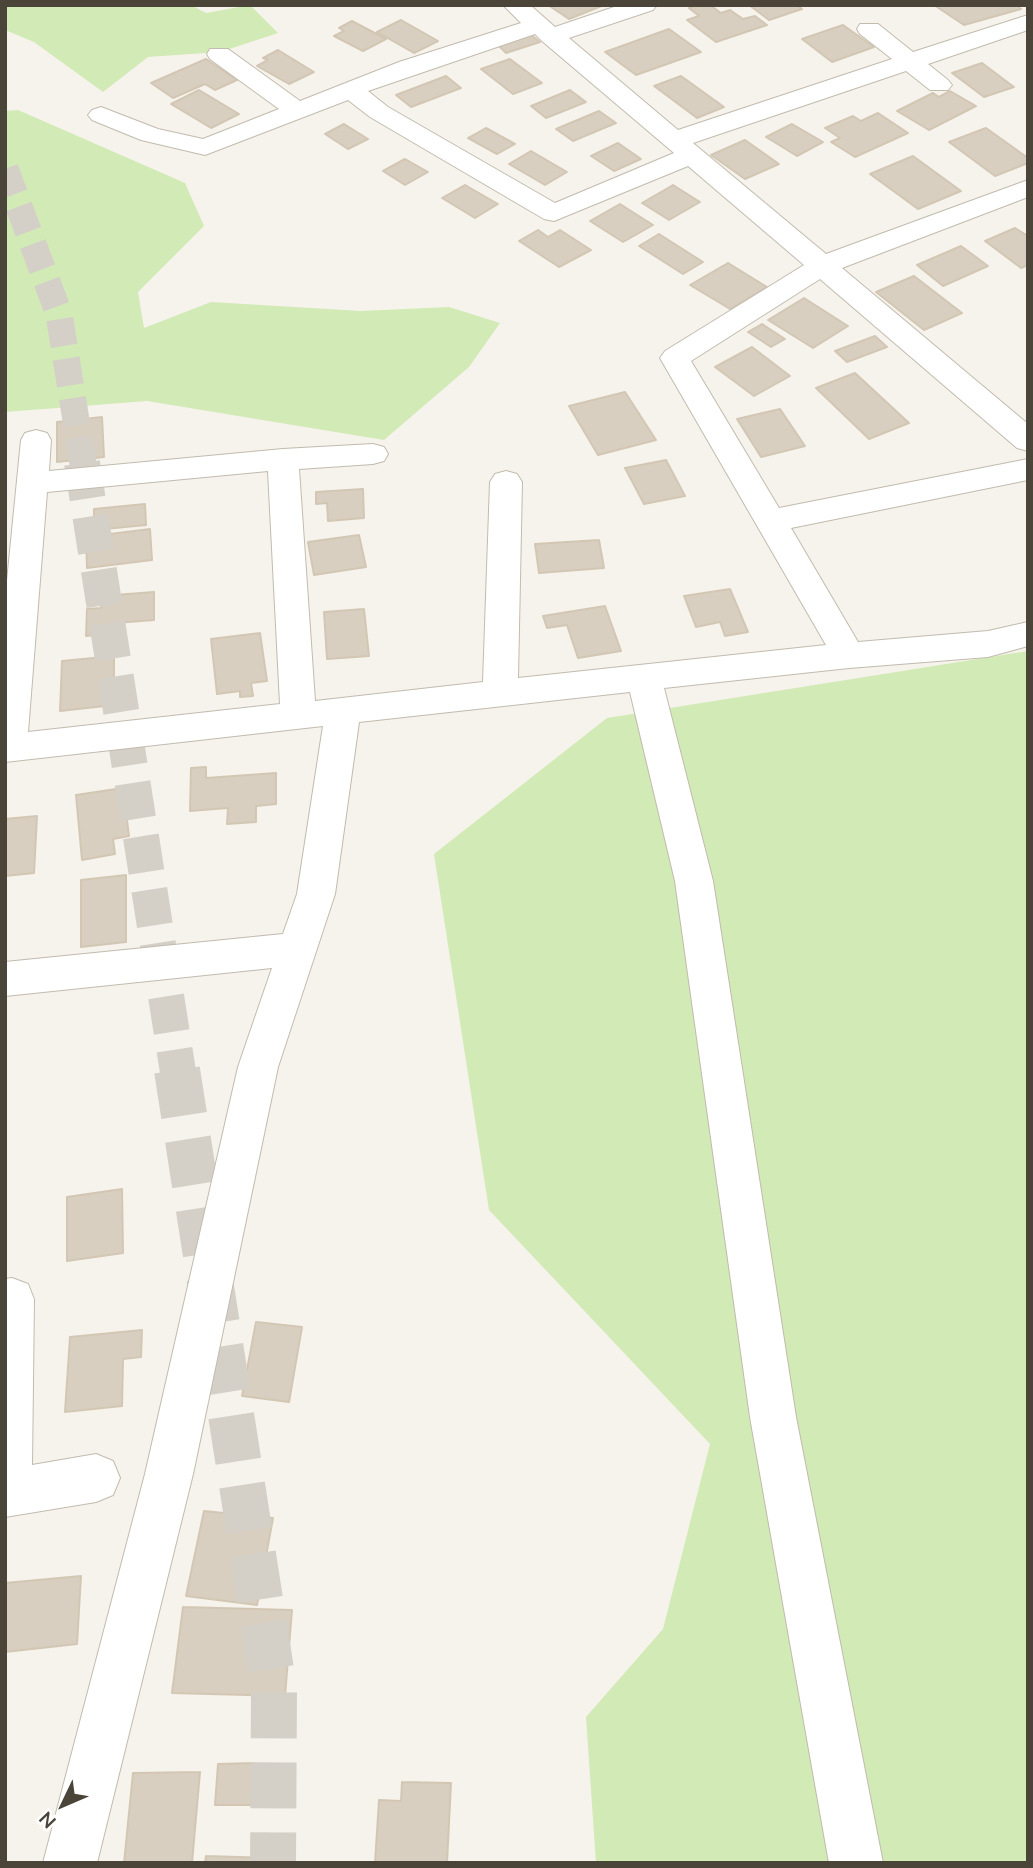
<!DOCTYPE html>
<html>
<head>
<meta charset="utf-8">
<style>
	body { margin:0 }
	#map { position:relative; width:1033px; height:1868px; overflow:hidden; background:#f6f3ec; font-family:"Nunito Sans",sans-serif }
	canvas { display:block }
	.frame { position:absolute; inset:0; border:7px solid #4b4439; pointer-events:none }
	.north { position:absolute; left:28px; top:1770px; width:70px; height:70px; -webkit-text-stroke:5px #fff; paint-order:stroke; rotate:226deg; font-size:19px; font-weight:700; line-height:28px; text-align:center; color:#4b4439 }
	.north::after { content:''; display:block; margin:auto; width:24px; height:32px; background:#4b4439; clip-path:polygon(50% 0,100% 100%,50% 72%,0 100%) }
</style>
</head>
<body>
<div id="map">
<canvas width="1033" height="1868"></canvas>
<div class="frame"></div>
<div class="north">N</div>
</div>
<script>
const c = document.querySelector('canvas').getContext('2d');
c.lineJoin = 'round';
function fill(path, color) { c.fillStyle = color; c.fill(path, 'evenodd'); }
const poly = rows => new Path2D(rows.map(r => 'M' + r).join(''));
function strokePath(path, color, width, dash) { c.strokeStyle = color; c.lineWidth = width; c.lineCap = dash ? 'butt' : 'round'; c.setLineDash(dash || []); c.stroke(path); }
fill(poly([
	[5,5,191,5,206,13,250,5,278,33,220,52,148,57,103,92,34,42,5,30],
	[18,110,185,183,204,226,138,292,144,328,211,302,361,311,449,307,500,323,469,367,384,440,147,401,5,412,5,111],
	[1028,651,1028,1863,596,1863,586,1717,663,1629,710,1444,489,1210,434,854,607,718]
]), '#d2eab5');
const building = poly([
	[548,5,604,5,569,19,548,5],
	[697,5,710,5,721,13,730,10,743,19,755,16,767,25,716,42,687,20,699,16,689,8,697,5],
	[749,5,797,5,802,9,769,20,749,5],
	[934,5,1016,5,1021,9,964,25,934,5],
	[401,20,438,41,414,53,377,32,401,20],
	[352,21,386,39,363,51,334,36,344,31,339,28,352,21],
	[843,25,874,47,832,62,802,39,843,25],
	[669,29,701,52,636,75,605,52,669,29],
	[531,35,540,42,506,53,498,45,531,35],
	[278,50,314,72,289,84,257,66,268,60,263,58,278,50],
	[206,59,237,80,215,90,205,84,173,98,151,83,206,59],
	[510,59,542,83,513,94,481,69,510,59],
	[982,63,1014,87,984,97,952,73,982,63],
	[446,76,461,88,411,107,396,95,446,76],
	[681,76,724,107,697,118,654,86,681,76],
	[199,90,239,114,211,128,171,104,199,90],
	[570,90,586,102,546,118,531,106,570,90],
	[950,91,976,106,929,130,897,111,933,93,939,97,950,91],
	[599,111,616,123,573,141,556,129,599,111],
	[878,113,908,133,855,157,831,142,840,138,825,128,853,116,861,121,878,113],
	[344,124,368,139,348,149,325,134,344,124],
	[792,124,823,142,797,156,766,137,792,124],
	[486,128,515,144,497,154,468,138,486,128],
	[986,128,1028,158,1028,163,995,176,949,142,986,128],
	[745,140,779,164,745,179,711,155,745,140],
	[618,143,641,159,614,171,591,156,618,143],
	[531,151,567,172,545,185,509,164,531,151],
	[913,156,961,191,918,209,870,174,913,156],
	[405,159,428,172,405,185,383,171,405,159],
	[465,185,498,204,475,218,442,198,465,185],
	[673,185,700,202,669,220,642,203,673,185],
	[620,204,653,225,623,242,590,221,620,204],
	[1015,228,1028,236,1028,265,1021,268,985,241,1015,228],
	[538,230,548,237,560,230,591,250,559,267,519,241,538,230],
	[659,234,703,262,683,274,639,246,659,234],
	[961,246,988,266,943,286,917,265,961,246],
	[728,263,767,287,730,309,690,285,728,263],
	[914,276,962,313,924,330,876,292,914,276],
	[804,298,848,326,813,348,768,320,804,298],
	[762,324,785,339,771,347,748,332,762,324],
	[875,336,887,347,847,362,835,351,875,336],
	[752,347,790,376,754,396,715,367,752,347],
	[855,373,909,423,869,439,816,388,855,373],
	[625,392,656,440,598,455,569,406,625,392],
	[780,409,805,446,761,457,737,419,780,409],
	[102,417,104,457,57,462,57,422,102,417],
	[666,460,685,496,644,504,625,468,666,460],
	[363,489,364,518,328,521,327,503,316,504,316,492,363,489],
	[145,504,146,525,94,530,94,509,145,504],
	[150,529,152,560,87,568,86,537,150,529],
	[359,535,366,567,314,575,308,542,359,535],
	[599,540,604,568,539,573,535,544,599,540],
	[730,589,748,632,725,636,720,622,696,627,684,596,730,589],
	[154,592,154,620,116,623,116,633,86,636,87,609,101,608,102,596,154,592],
	[605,606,621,651,578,658,567,625,547,628,543,616,605,606],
	[364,609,369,656,327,659,324,612,364,609],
	[260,633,267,681,251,683,253,696,240,697,240,691,217,694,211,639,260,633],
	[114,656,114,705,60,711,62,661,114,656],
	[206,767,206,778,276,773,276,804,256,806,256,822,227,824,228,808,190,811,191,768,206,767],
	[123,788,129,836,113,839,115,854,82,860,76,795,123,788],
	[37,816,34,873,5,876,5,819,37,816],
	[126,875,126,942,81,947,81,880,126,875],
	[122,1189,123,1253,67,1261,67,1197,122,1189],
	[256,1322,302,1327,289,1402,242,1396,256,1322],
	[142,1330,141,1357,123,1359,122,1406,65,1412,70,1337,142,1330],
	[204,1511,273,1518,257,1605,186,1596,204,1511],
	[81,1576,77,1644,5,1652,5,1583,81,1576],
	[183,1607,292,1610,285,1696,172,1693,183,1607],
	[254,1763,251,1805,215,1805,218,1764,254,1763],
	[200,1772,192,1863,124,1863,133,1773,200,1772],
	[402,1782,451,1783,447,1863,375,1863,379,1800,401,1801,402,1782],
	[206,1856,271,1858,271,1863,205,1863,206,1856]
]);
fill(building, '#d8cfc1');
strokePath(building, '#d3c7b4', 2);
strokePath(poly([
	[5,169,59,314,83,464]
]), '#d4d0c8', 27, [27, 13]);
strokePath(poly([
	[82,463,178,1072]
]), '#d4d0c8', 36, [36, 18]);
strokePath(poly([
	[177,1070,274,1689,273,1863]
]), '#d4d0c8', 46, [46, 24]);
const minor = poly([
	[503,5,530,5,555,27,620,5,657,5,653,10,569,38,678,130,892,59,860,34,857,29,860,24,878,24,913,52,1028,15,1028,30,928,64,948,80,952,85,948,90,930,90,906,71,693,143,826,254,1028,180,1028,197,842,268,1028,424,1028,451,1017,448,820,279,691,361,779,508,1028,459,1028,480,791,528,858,642,988,631,1028,622,1028,646,988,657,849,668,664,688,713,881,796,1417,883,1863,829,1863,750,1417,675,881,630,692,359,722,335,894,278,1067,193,1474,97,1863,43,1863,145,1474,238,1067,272,968,5,996,5,962,283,934,297,894,323,726,5,762,5,601,21,440,25,433,36,430,47,433,51,440,49,471,283,449,373,444,384,447,388,454,384,461,373,464,299,469,315,701,483,682,490,482,495,474,506,471,517,474,522,482,518,678,826,645,660,358,665,351,804,265,688,166,554,221,544,219,370,117,348,100,205,155,141,140,92,120,88,115,92,110,101,107,158,129,203,139,279,109,210,59,207,54,210,49,228,49,300,101,399,62,521,23,503,5],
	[535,34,542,41,674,153,555,203,388,107,368,91,535,34],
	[268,471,280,704,28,732,47,492,268,471],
	[12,1278,28,1284,34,1299,32,1465,96,1454,113,1461,120,1478,113,1495,96,1502,5,1517,5,1279,12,1278]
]);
strokePath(minor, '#c2bbae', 2);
fill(minor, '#fff');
</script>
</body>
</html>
